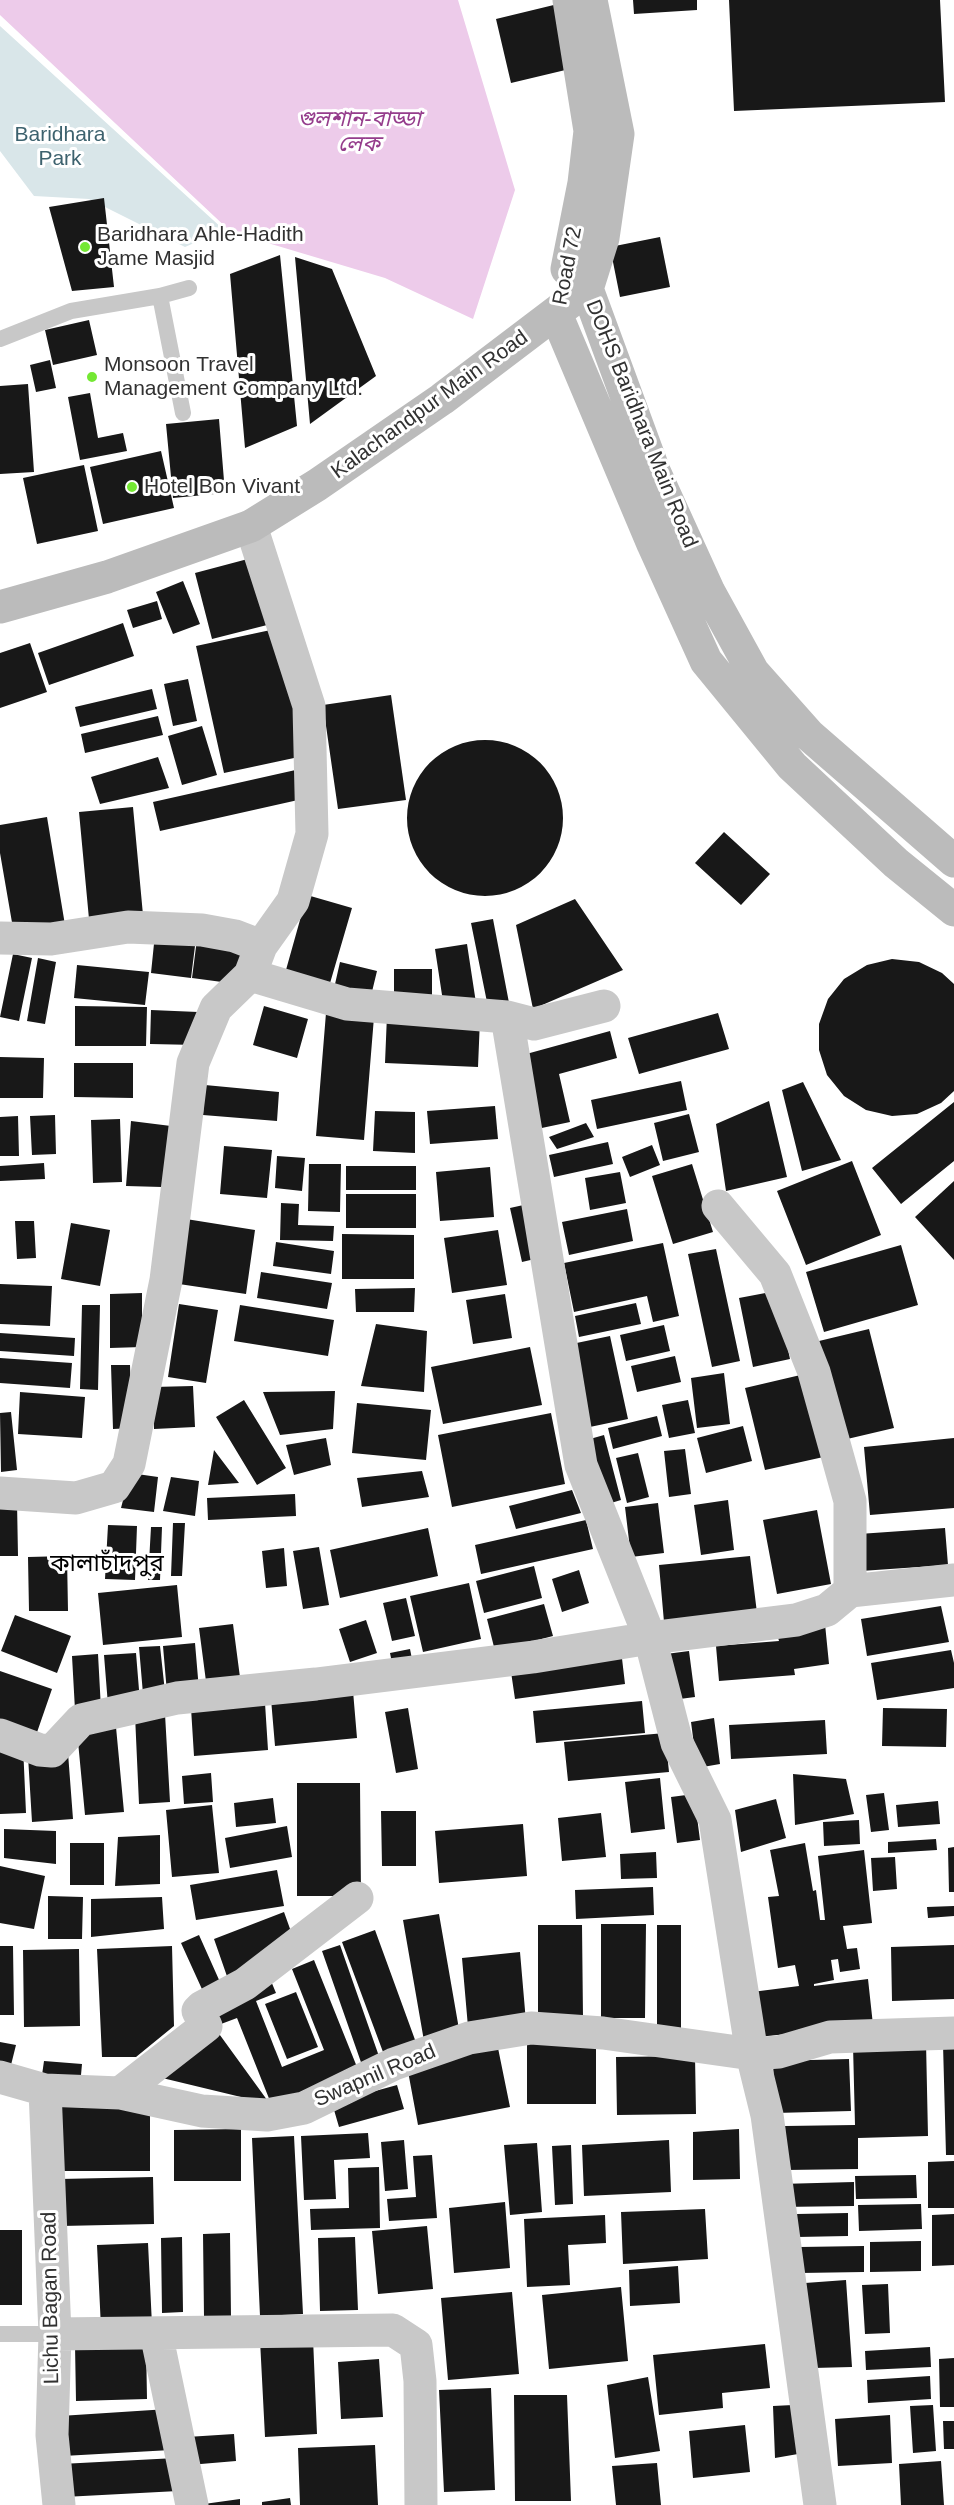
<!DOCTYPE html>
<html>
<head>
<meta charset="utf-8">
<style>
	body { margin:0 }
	canvas { display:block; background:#fff }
</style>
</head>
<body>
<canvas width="954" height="2505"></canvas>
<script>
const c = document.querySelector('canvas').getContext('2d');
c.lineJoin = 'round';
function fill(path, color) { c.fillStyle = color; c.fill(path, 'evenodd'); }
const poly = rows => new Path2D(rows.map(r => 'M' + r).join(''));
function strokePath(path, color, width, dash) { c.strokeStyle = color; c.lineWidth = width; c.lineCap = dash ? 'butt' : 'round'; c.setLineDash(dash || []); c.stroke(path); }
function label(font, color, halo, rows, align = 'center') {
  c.font = font + ' Arial,"Noto Sans Bengali",sans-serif'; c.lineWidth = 6; c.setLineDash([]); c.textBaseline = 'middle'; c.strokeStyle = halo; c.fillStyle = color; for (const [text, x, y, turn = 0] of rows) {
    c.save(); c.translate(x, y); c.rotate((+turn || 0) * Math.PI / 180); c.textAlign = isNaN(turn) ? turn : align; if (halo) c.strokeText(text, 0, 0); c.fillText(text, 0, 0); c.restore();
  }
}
fill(poly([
	[0,26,224,230,185,247,89,199,34,196,0,151]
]), '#d9e6e9');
fill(poly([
	[0,0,458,0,515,190,473,319,385,278,231,232,0,15]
]), '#edcbea');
fill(poly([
	[633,0,697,0,697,10,634,14],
	[729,0,940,0,945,102,734,111],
	[562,3,578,67,511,83,496,19],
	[104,198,114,287,72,291,49,207],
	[660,237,670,287,620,297,610,247],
	[280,255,297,426,245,448,230,274],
	[295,257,332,269,376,376,310,424],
	[89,320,97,355,53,365,45,330],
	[50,360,56,388,36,392,30,365],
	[28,384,34,472,0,474,0,386],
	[90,393,98,438,123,433,127,451,80,460,68,397],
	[219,419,225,493,173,498,166,424],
	[161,451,174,508,103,524,90,467],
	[84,465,98,531,37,544,23,478],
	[259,556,275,623,212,639,195,573],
	[183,581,200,624,173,634,156,592],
	[157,601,162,619,133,628,127,610],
	[123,623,134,656,49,685,38,653],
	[280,628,308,755,224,773,196,646],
	[30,643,47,692,0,708,0,653],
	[188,679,197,721,173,726,164,684],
	[152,689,157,709,80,727,75,707],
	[391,695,406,800,338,809,323,705],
	[158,716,163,735,85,753,81,734],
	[202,726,217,775,182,785,168,736],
	'407 818a78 78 0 1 1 156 0a78 78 0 1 1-156 0Z',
	[158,757,169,788,100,804,91,777],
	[300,769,307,798,160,831,153,802],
	[133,807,143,915,89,919,79,812],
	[47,817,65,925,14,934,0,853,0,825],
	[724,832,770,874,741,905,695,863],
	[307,895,352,908,328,990,284,977],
	[575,899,623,970,533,1009,516,925],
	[493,919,510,1008,489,1012,471,923],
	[155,934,196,938,191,978,151,973],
	[197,939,242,945,237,984,192,978],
	[467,944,476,1003,444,1008,435,949],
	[13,954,32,958,19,1021,0,1017],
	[38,958,56,962,45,1024,27,1021],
	[892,959,919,962,942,973,954,984,954,1091,941,1103,917,1114,892,1116,866,1110,844,1096,827,1075,819,1050,819,1024,828,999,844,979,867,965],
	[340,962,377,971,370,1000,333,993],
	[77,965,149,972,145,1005,74,998],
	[394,969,432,969,432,1006,394,1006],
	[75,1006,147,1007,146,1046,75,1046],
	[264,1006,308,1019,297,1058,253,1045],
	[151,1010,198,1012,197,1045,150,1044],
	[326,1013,374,1017,364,1140,316,1136],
	[718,1013,729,1049,639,1074,628,1038],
	[387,1015,480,1019,478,1067,385,1063],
	[610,1031,617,1058,559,1074,570,1122,537,1129,519,1056],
	[0,1057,44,1058,43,1098,0,1098],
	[74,1063,133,1063,133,1098,74,1097],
	[681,1081,687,1110,597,1129,591,1100],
	[803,1082,841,1160,802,1171,782,1090],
	[205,1085,279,1092,277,1121,203,1115],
	[769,1101,787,1177,726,1191,716,1124],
	[954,1102,954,1161,901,1204,872,1168],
	[495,1106,498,1139,430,1144,427,1111],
	[375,1111,415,1112,415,1153,373,1151],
	[689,1114,699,1152,663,1161,654,1123],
	[55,1115,56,1154,32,1155,30,1116],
	[18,1116,19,1156,0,1156,0,1117],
	[120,1119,122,1182,93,1183,91,1120],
	[131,1121,171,1126,162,1187,126,1186],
	[586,1123,594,1137,557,1149,549,1137],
	[608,1142,613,1164,554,1177,549,1155],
	[652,1145,660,1165,630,1177,622,1157],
	[224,1146,272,1150,267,1198,220,1194],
	[277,1156,305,1158,302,1191,275,1188],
	[852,1161,881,1235,806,1265,777,1191],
	[44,1163,45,1179,0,1181,0,1166],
	[309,1164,341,1164,340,1212,308,1211],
	[692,1164,713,1232,673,1244,652,1176],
	[346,1166,416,1166,416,1190,346,1190],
	[490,1167,494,1217,440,1221,436,1172],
	[620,1172,626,1203,590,1210,585,1178],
	[954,1181,954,1260,915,1217],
	[346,1194,416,1194,416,1228,346,1228],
	[281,1203,299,1204,298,1225,334,1226,333,1241,280,1240],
	[528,1204,539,1258,522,1262,510,1208],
	[627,1209,633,1241,569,1255,562,1222],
	[186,1219,255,1230,246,1294,179,1284],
	[15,1221,34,1221,36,1258,17,1259],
	[71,1223,110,1230,100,1286,61,1279],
	[498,1230,507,1285,452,1293,444,1238],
	[342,1234,414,1235,414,1279,342,1279],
	[276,1242,334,1251,331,1274,273,1266],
	[663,1243,679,1316,653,1322,647,1296,574,1312,564,1263],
	[901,1245,918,1305,824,1332,806,1272],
	[716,1249,740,1361,712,1367,688,1254],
	[261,1272,332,1283,327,1309,257,1298],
	[0,1284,52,1286,50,1326,0,1324],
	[415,1288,414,1312,356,1312,355,1289],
	[776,1291,790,1359,753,1367,739,1298],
	[142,1293,142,1347,110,1348,110,1294],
	[505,1294,512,1338,473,1344,466,1300],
	[636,1303,641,1324,579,1337,575,1316],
	[179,1304,218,1310,206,1383,168,1377],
	[82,1305,100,1305,98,1390,80,1389],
	[240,1305,334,1320,328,1356,234,1341],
	[376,1324,427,1331,424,1392,361,1386],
	[664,1325,670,1351,626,1361,620,1335],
	[869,1329,894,1428,843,1440,819,1341],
	[0,1333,75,1338,74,1356,0,1351],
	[610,1336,628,1419,585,1428,567,1345],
	[530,1347,542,1405,443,1424,431,1367],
	[675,1356,681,1382,637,1392,631,1366],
	[0,1358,72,1363,70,1388,0,1383],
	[111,1365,130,1365,132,1428,113,1429],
	[724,1373,730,1424,697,1428,691,1378],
	[809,1373,828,1456,765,1470,745,1388],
	[193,1386,195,1427,154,1429,153,1387],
	[335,1391,333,1429,280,1435,263,1392],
	[20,1392,85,1397,82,1438,18,1434],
	[244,1400,286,1468,257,1485,216,1417],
	[688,1400,695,1433,669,1438,662,1405],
	[357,1403,431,1410,426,1460,352,1453],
	[11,1412,17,1470,1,1472,0,1413],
	[551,1413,565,1484,452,1507,438,1435],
	[657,1416,662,1436,613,1449,608,1428],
	[743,1426,752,1461,706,1473,697,1438],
	[604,1435,621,1500,601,1506,583,1441],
	[326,1438,331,1465,294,1475,286,1445],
	[954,1438,954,1508,870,1515,864,1447],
	[685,1449,691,1494,669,1497,664,1451],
	[214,1450,239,1483,208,1485],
	[638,1453,649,1497,627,1503,616,1458],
	[422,1471,429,1497,362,1507,357,1478],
	[130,1473,158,1477,154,1512,121,1508],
	[171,1477,199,1481,195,1516,163,1511],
	[572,1490,581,1513,516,1529,509,1506],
	[295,1494,296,1516,208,1520,207,1498],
	[728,1500,734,1550,701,1555,694,1505],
	[0,1502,17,1502,18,1556,0,1556],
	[658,1503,664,1553,631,1557,625,1507],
	[817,1510,831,1584,777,1594,763,1520],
	[586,1520,593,1549,481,1574,475,1545],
	[173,1523,185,1523,182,1576,171,1576],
	[108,1525,137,1526,135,1580,105,1579],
	[151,1527,162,1527,160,1580,148,1580],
	[428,1528,438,1576,340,1598,330,1550],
	[945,1528,948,1565,861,1571,859,1534],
	[319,1547,329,1605,303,1609,293,1551],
	[284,1548,287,1586,266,1588,262,1551],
	[67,1556,68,1611,29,1611,28,1557],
	[750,1556,757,1613,664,1622,659,1565],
	[534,1566,542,1598,484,1613,476,1581],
	[579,1570,589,1603,562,1612,552,1579],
	[469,1583,481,1639,423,1652,410,1596],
	[177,1585,182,1637,103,1645,98,1593],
	[406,1598,415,1636,392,1641,383,1603],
	[544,1604,553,1636,495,1651,487,1619],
	[941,1606,949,1642,867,1656,861,1619],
	[15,1615,71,1636,57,1673,1,1651],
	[366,1620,377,1653,350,1662,339,1629],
	[233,1624,241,1685,207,1689,199,1628],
	[825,1624,829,1664,794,1669,795,1675,719,1681,716,1646,779,1641,777,1634],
	[195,1643,199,1690,167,1693,163,1646],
	[160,1646,165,1692,143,1694,139,1647],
	[410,1649,413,1664,393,1668,390,1653],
	[621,1650,625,1684,515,1699,510,1665],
	[951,1650,954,1663,954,1688,877,1700,871,1663],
	[689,1651,695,1697,672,1700,666,1654],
	[136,1653,140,1702,108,1705,104,1655],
	[98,1654,101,1709,75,1710,72,1656],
	[0,1671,52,1689,34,1741,0,1729],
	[353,1691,357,1738,275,1746,271,1699],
	[642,1701,645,1733,536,1743,533,1711],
	[265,1703,268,1750,194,1756,191,1708],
	[408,1708,418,1769,396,1773,385,1712],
	[883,1708,947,1709,946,1747,882,1746],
	[165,1714,170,1802,139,1804,135,1715],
	[714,1718,720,1764,697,1768,691,1722],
	[825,1720,827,1754,731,1759,729,1725],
	[116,1727,124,1812,85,1815,77,1731],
	[665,1733,669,1772,568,1781,564,1742],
	[23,1745,26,1813,0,1814,0,1746],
	[68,1753,73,1819,32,1822,28,1756],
	[211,1773,213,1802,184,1804,182,1776],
	[793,1774,846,1779,854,1814,795,1825],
	[660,1778,665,1829,631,1833,625,1782],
	[297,1783,360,1783,361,1896,297,1896],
	[884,1793,889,1830,871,1832,866,1795],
	[694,1794,700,1840,677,1843,671,1797],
	[273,1798,276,1823,236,1827,234,1803],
	[776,1799,786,1838,741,1852,735,1810],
	[938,1801,940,1824,898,1827,896,1805],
	[212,1805,219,1873,172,1877,166,1810],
	[381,1811,416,1811,416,1866,382,1866],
	[601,1813,606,1857,562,1861,558,1818],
	[859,1820,860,1844,824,1846,823,1822],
	[523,1824,527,1876,439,1883,435,1831],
	[287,1826,292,1857,230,1868,225,1838],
	[4,1829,56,1831,56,1864,4,1858],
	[160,1835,160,1884,115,1886,118,1837],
	[936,1839,937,1850,888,1853,888,1842],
	[70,1843,104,1843,104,1885,70,1885],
	[805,1843,813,1891,816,1890,820,1920,825,1920,818,1856,864,1850,872,1923,843,1926,847,1949,857,1948,860,1969,840,1972,838,1959,831,1960,834,1980,814,1984,814,1986,868,1979,873,2025,758,2037,752,1992,799,1986,795,1965,778,1968,768,1897,779,1896,770,1850],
	[954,1847,954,1892,949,1892,948,1848],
	[656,1852,657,1878,621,1879,620,1854],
	[895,1857,897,1889,873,1891,871,1858],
	[0,1866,45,1876,34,1929,0,1923],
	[277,1870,284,1906,196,1920,190,1885],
	[653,1887,654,1915,576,1919,575,1890],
	[48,1896,83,1897,82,1939,48,1939],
	[162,1897,164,1929,91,1937,91,1899],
	[954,1906,954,1916,928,1918,927,1907],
	[284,1912,294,1940,229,1982,214,1939],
	[439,1914,460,2035,424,2041,403,1920],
	[601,1924,646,1924,645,2018,601,2018],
	[538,1925,582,1925,583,2018,538,2018],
	[657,1925,681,1925,681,2029,657,2029],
	[375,1930,418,2048,386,2060,342,1942],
	[199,1935,224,1991,206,1998,181,1943],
	[340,1945,381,2062,363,2068,322,1951],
	[954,1945,954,1999,892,2001,891,1947],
	[0,1946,13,1946,14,2015,0,2015],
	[172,1946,174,2026,136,2057,102,2057,97,1949],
	[79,1949,80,2026,24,2027,23,1950],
	[520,1952,526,2022,468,2027,462,1958],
	[314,1960,359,2072,272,2106,237,2018,221,2024,213,2004,271,1981,276,1993,256,2001,282,2067,324,2050,292,1969],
	[296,1992,318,2047,287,2059,265,2004],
	[217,2031,270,2104,154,2076],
	[596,2040,596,2104,527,2104,527,2041],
	[0,2042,16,2045,10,2069,0,2066],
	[926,2042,928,2136,858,2138,858,2169,786,2170,785,2126,855,2125,853,2045],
	[943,2044,954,2044,954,2155,946,2155],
	[498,2048,510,2107,418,2125,407,2066],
	[695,2056,696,2114,617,2115,616,2057],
	[849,2059,851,2111,775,2113,773,2061],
	[44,2061,82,2064,80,2086,41,2082],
	[397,2085,404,2109,339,2127,332,2103],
	[60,2105,150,2105,150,2171,60,2171],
	[241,2129,241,2181,174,2181,174,2130],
	[739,2129,740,2179,693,2180,693,2132],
	[368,2133,370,2158,334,2160,336,2199,304,2200,301,2136],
	[294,2136,303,2314,260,2316,252,2138],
	[404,2140,408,2189,385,2191,381,2142],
	[669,2140,671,2192,584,2196,582,2145],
	[537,2143,542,2212,510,2215,504,2145],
	[571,2145,573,2204,555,2205,552,2146],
	[432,2155,437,2218,389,2221,387,2199,416,2197,413,2156],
	[954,2161,954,2208,928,2208,928,2162],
	[379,2167,380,2228,311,2230,310,2209,349,2208,348,2168],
	[916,2175,917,2198,856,2199,855,2176],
	[153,2177,154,2224,61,2226,60,2179],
	[854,2182,854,2206,780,2207,780,2184],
	[505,2202,510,2268,454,2273,449,2208],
	[921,2204,922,2229,859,2231,858,2205],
	[705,2209,708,2259,623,2264,621,2212],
	[848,2213,848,2236,797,2237,797,2214],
	[954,2214,954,2265,932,2266,932,2215],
	[605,2215,606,2243,568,2245,570,2285,527,2287,524,2219],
	[427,2226,433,2289,378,2294,372,2231],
	[0,2230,22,2230,22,2305,0,2305],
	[230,2233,231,2317,204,2317,203,2234],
	[182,2237,183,2312,162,2313,161,2238],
	[355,2237,358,2310,320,2311,318,2238],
	[921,2241,921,2271,870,2272,870,2242],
	[148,2243,152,2325,101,2328,97,2245],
	[864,2246,864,2272,800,2273,800,2247],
	[678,2266,680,2303,630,2306,629,2270],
	[846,2280,852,2367,813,2368,805,2283],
	[888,2284,890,2333,865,2334,862,2285],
	[621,2287,628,2361,549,2369,542,2295],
	[512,2292,519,2374,448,2380,441,2298],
	[313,2338,317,2434,265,2437,260,2340],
	[146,2344,147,2399,76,2401,75,2345],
	[765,2344,770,2388,722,2393,723,2408,659,2415,653,2355],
	[930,2347,931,2367,866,2370,865,2351],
	[954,2358,954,2407,940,2407,939,2359],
	[379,2359,383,2417,341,2419,338,2362],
	[930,2376,931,2399,868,2403,867,2380],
	[648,2377,660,2451,615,2458,607,2385],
	[491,2388,495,2490,444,2492,439,2390],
	[514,2395,567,2395,571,2501,515,2501],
	[793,2405,798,2454,775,2458,773,2406],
	[933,2405,936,2451,913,2453,910,2406],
	[168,2409,171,2450,63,2456,60,2416],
	[890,2415,892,2463,838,2466,835,2419],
	[943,2421,954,2421,954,2449,944,2449],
	[745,2425,750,2472,693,2478,689,2431],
	[234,2434,236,2461,189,2465,187,2437],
	[375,2445,378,2505,300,2505,298,2448],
	[176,2458,178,2491,64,2497,61,2464],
	[941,2461,944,2505,901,2505,899,2464],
	[657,2463,661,2505,616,2505,612,2466],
	[290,2498,291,2505,262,2505,262,2502],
	[240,2499,240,2505,204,2505,204,2504]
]), '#181818');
strokePath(poly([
	[160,296,183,413],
	[0,339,71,311,160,296,189,288],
	[0,2334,55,2334]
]), '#c8c8c8', 16);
strokePath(poly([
	[0,938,51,939,128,927,202,930,235,936,261,946],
	[250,975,347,1004,507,1017,534,1024,604,1006],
	[507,1017,581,1465,650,1638,677,1743,715,1820,752,2054,767,2115,820,2505],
	[718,1206,775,1274,814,1372,850,1501,850,1591],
	[0,1493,76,1498,114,1487,129,1464,166,1280,193,1063,216,1008,250,975,261,946,293,901,312,834,309,706,251,526],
	[0,1735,40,1750,52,1751,81,1720,177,1698,316,1684,533,1657,650,1638,796,1620,827,1610,850,1591,954,1580],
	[0,2077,45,2090,120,2093,202,2111,267,2115,304,2108,394,2064,469,2038,531,2028,603,2033,752,2054,779,2052,830,2037,954,2033],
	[45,2090,55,2334,52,2435,59,2505],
	[120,2093,206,2026,198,2011,202,2007,245,1984,357,1898],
	[156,2333,192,2505],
	[55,2334,393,2330,416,2345,420,2381,421,2505]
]), '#c8c8c8', 33);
strokePath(poly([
	[572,248,654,471,709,592,753,672,809,735,954,861],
	[567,269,584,183,590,131,569,0],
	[556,314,653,544,706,661,792,766,896,863,954,910],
	[0,607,107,577,251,526,317,485,442,399,587,289,603,238,618,134,591,0]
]), '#bbb', 33);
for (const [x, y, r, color] of [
	[85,247,6,"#74e833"],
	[92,377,6,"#74e833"],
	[132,487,6,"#74e833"]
]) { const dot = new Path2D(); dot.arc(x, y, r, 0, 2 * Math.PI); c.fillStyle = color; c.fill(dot); strokePath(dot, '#fff', 2); }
label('21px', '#3d626e', '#fff', [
	["Baridhara",60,135],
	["Park",60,159]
]);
label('21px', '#313131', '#fff', [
	["Baridhara Ahle-Hadith",97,235],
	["Jame Masjid",97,259],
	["Monsoon Travel",104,365],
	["Management Company Ltd.",104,389],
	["Hotel Bon Vivant",144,487]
], 'left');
label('21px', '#313131', '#fff', [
	["Road 72",568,266,-79],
	["Kalachandpur Main Road",430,405,-36],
	["DOHS Baridhara Main Road",641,424,68],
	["Swapnil Road",375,2076,-23],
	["Lichu Bagan Road",51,2298,-91]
]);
label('italic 22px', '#953d8c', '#fff', [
	["গুলশান-বাড্ডা",359,120],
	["লেক",359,145]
]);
label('24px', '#000', '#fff', [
	["কালাচাঁদপুর",107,1564]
]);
</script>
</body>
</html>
